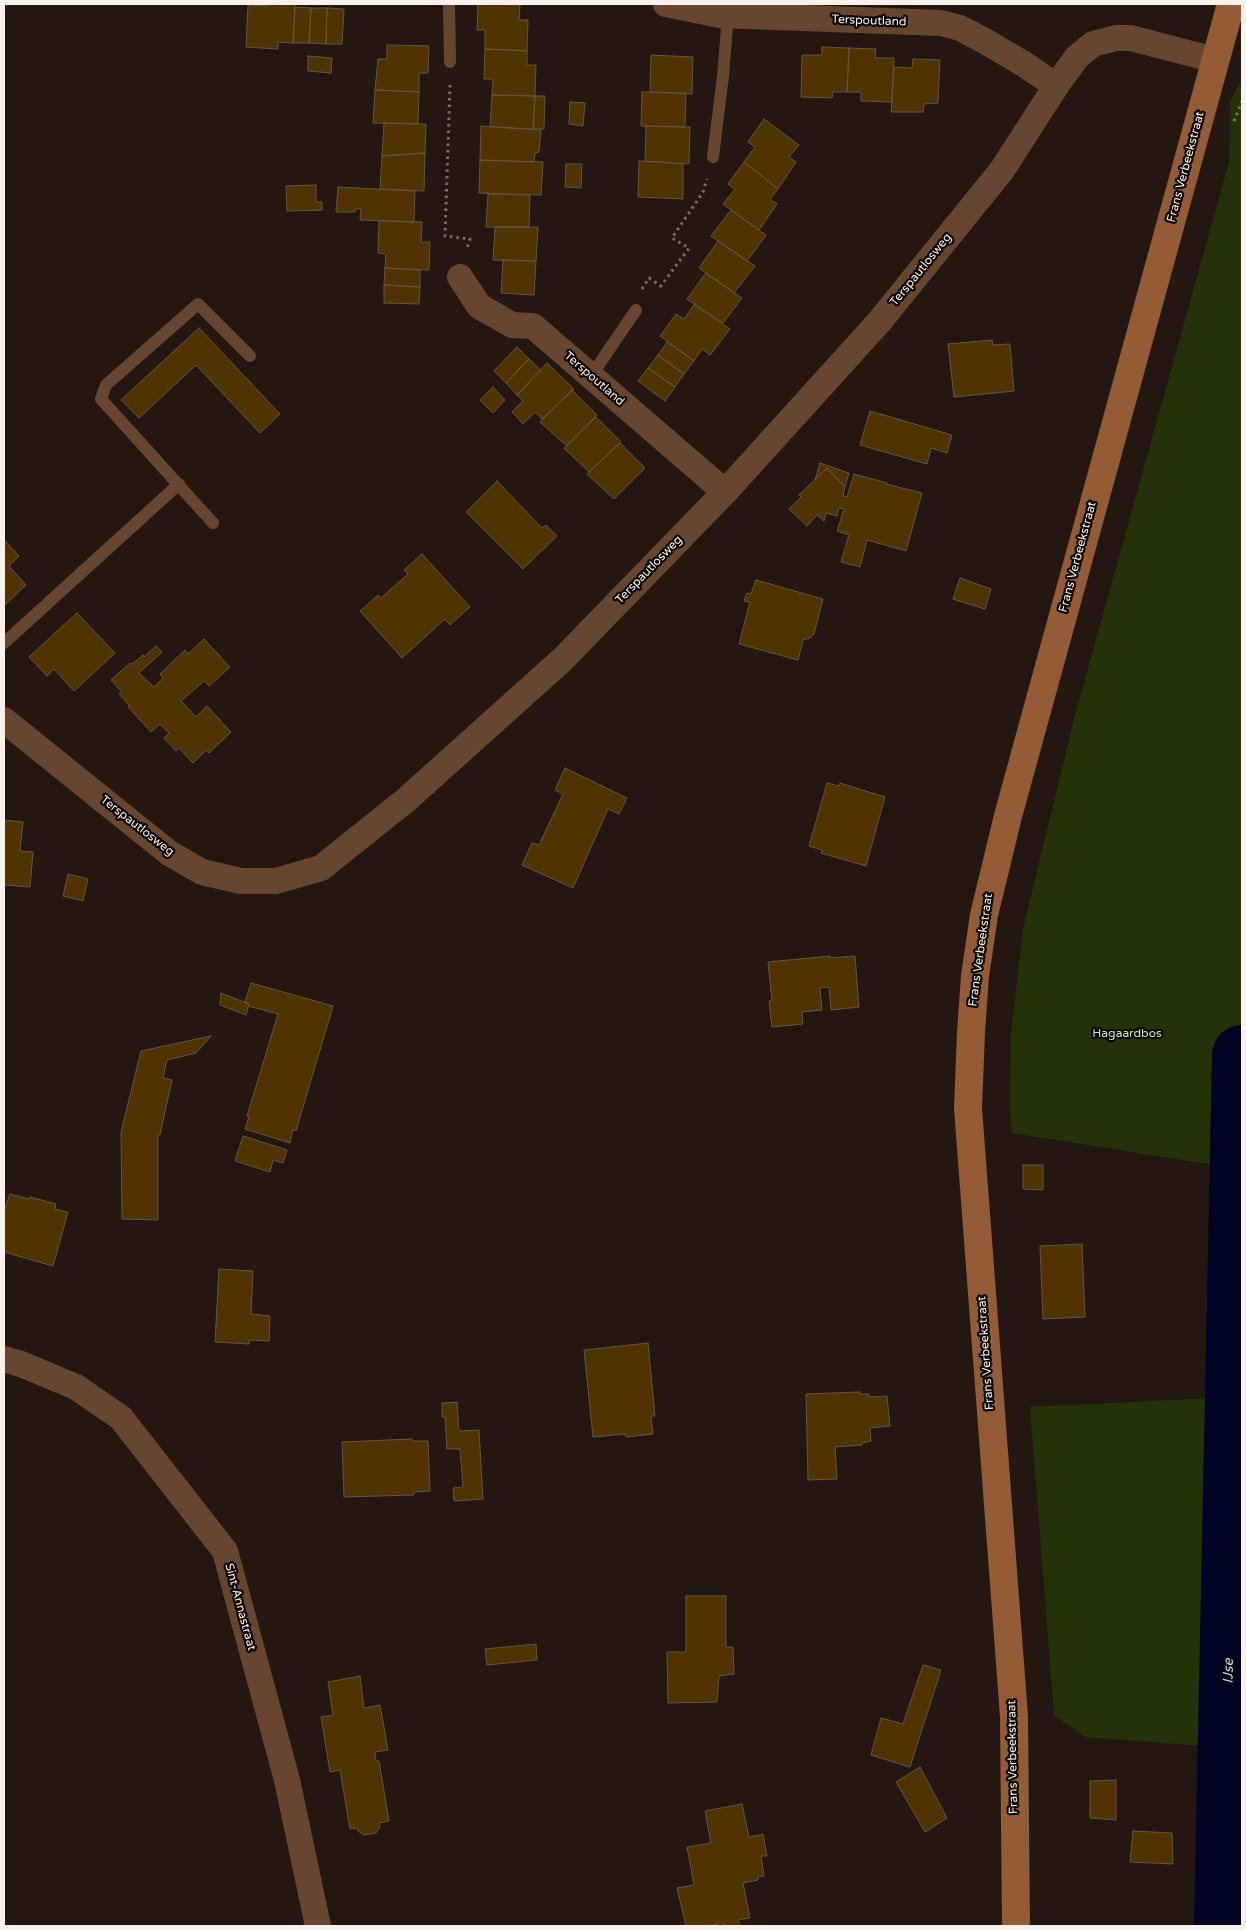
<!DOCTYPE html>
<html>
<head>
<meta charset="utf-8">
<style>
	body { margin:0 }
	#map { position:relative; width:1246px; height:1930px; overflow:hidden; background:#241711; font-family:"Varela Round",sans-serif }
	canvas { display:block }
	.frame { position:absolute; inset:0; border:5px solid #fbf1ed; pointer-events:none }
</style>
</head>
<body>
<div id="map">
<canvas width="1246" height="1930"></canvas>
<div class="frame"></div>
</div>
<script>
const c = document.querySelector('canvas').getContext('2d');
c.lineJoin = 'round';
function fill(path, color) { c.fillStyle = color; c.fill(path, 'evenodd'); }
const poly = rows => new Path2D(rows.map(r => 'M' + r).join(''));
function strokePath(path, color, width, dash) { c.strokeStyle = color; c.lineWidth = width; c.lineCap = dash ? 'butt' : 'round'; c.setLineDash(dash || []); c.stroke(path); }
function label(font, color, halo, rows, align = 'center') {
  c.font = font + ' "Varela Round",sans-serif'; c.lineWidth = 4.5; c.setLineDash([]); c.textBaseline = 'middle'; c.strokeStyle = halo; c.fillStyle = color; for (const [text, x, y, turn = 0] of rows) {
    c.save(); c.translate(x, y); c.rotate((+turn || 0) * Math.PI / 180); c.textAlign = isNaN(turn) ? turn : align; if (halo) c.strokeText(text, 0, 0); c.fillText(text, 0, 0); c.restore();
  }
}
fill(poly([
	[1242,79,1242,1926,1224,1926,1228,1748,1085,1737,1054,1715,1030,1407,1235,1397,1240,1169,1012,1133,1010,1108,1011,1034,1023,929,1075,715,1229,162,1230,102]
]), '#243307');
strokePath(poly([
	[1224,1926,1242,1055]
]), '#000425', 60);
const building = poly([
	[267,4,295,4,293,43,278,42,278,49,246,47,248,5,267,6,267,4],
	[478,4,520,4,519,20,528,20,527,51,485,49,485,30,477,30,478,4],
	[295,7,311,8,309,43,293,43,295,7],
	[311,8,327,8,326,44,309,43,311,8],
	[327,8,344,9,342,44,326,44,327,8],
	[387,45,429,46,428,73,419,73,419,92,375,90,378,59,387,59,387,45],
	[822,47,849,48,847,92,833,92,832,98,801,97,802,55,822,55,822,47],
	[849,48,876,49,875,58,894,58,892,102,861,101,861,92,847,92,849,48],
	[485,49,527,51,527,65,536,65,535,96,492,95,493,79,484,79,485,49],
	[651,55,693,57,692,94,650,92,651,55],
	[308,56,332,58,331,73,308,71,308,56],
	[913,59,940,60,938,103,924,104,923,112,891,112,894,67,912,68,913,59],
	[375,90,419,92,418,124,373,123,375,90],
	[642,92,686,93,685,127,641,126,642,92],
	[492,95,535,96,533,129,490,127,492,95],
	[535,96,545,96,544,129,533,129,535,96],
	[570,102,585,103,583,126,569,124,570,102],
	[764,119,799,145,789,157,796,162,778,189,744,162,755,147,748,142,764,119],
	[384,123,426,124,425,153,382,156,384,123],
	[481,126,541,130,539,152,535,153,534,162,480,160,481,126],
	[646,126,690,127,689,164,645,161,646,126],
	[425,153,424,191,380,189,382,156,425,153],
	[480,160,543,162,541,195,479,193,480,160],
	[639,161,683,164,683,199,638,197,639,161],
	[744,162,778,189,770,199,777,204,759,230,723,204,735,189,728,184,744,162],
	[566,164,582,164,581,188,565,187,566,164],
	[316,185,316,202,322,202,322,210,287,211,286,186,316,185],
	[338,187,415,191,414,222,360,220,361,209,355,209,355,212,336,212,338,187],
	[488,194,530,195,529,227,486,227,488,194],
	[731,210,766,235,747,261,711,236,731,210],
	[379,221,422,222,421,242,430,242,429,270,385,268,386,254,378,253,379,221],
	[495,227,538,227,536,261,493,260,495,227],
	[718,241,755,266,734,293,699,268,718,241],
	[503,260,536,261,534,295,501,293,503,260],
	[385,268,420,270,420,287,384,285,385,268],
	[706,273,742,298,723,323,687,299,706,273],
	[384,285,420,287,419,304,384,303,384,285],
	[694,305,730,329,710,355,702,349,694,361,660,336,676,314,684,319,694,305],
	[199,328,280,414,260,433,196,365,139,418,121,400,199,328],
	[992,340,993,345,1010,344,1014,391,954,397,948,344,992,340],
	[667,342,694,361,684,374,658,355,667,342],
	[517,347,529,359,506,383,494,371,517,347],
	[658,355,684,374,675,387,648,368,658,355],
	[529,359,541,370,517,395,506,383,529,359],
	[547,363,574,389,542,419,535,412,523,424,512,412,523,401,517,395,547,363],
	[648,368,675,387,665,401,638,381,648,368],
	[493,387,505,400,493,413,480,400,493,387],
	[572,390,597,415,567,446,540,422,572,390],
	[870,411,952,435,947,453,931,448,927,464,860,445,870,411],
	[596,417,621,442,589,472,564,448,596,417],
	[620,443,645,468,614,499,587,474,620,443],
	[820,463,849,473,845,487,827,468,815,480,820,463],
	[827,468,845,487,843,496,847,497,854,474,887,483,886,484,922,493,906,551,867,540,860,567,841,562,849,535,837,531,844,509,839,508,837,516,826,513,824,521,817,515,807,526,789,509,801,497,799,495,827,468],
	[497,481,542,528,546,525,557,536,523,569,466,512,497,481],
	[4,540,19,556,9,566,26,585,4,606,4,540],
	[422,554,470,607,450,625,445,619,402,658,360,611,378,595,381,598,408,574,404,570,422,554],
	[960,578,991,589,985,609,953,599,960,578],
	[756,580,823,599,814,634,810,638,803,640,798,660,739,644,750,602,744,601,747,593,751,594,756,580],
	[77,613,115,653,74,691,54,669,47,676,29,657,77,613],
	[204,639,230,667,209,686,204,681,181,701,196,717,207,706,231,732,209,753,206,750,193,763,179,748,176,751,164,738,169,733,160,724,151,732,128,707,130,706,119,694,122,692,111,680,130,663,132,664,143,655,144,657,156,646,162,652,139,673,154,687,163,678,160,674,185,650,188,654,204,639],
	[565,768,627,798,619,814,608,809,573,888,522,865,532,843,539,845,563,794,555,790,565,768],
	[827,783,839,786,840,783,885,797,866,866,821,853,822,850,809,846,827,783],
	[4,820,23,822,20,851,33,852,30,887,4,885,4,820],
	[68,874,88,879,83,901,63,896,68,874],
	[830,956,830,958,855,956,859,1007,831,1010,829,987,820,988,822,1010,802,1012,803,1024,772,1027,769,1001,772,1001,768,962,830,956],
	[251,983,333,1006,296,1131,293,1129,290,1143,245,1129,249,1117,247,1116,278,1014,248,1006,249,1004,245,1002,251,983],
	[221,993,249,1004,246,1015,220,1005,221,993],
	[211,1036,196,1053,167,1060,163,1078,172,1080,160,1135,158,1135,158,1220,122,1219,121,1132,141,1051,211,1036],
	[243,1136,287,1150,283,1163,273,1160,270,1172,235,1161,243,1136],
	[1023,1165,1043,1165,1043,1190,1023,1189,1023,1165],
	[10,1194,29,1199,30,1197,56,1204,55,1209,68,1212,53,1266,4,1252,4,1211,10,1194],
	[1082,1244,1085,1317,1043,1319,1040,1246,1082,1244],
	[219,1269,253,1271,251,1314,270,1316,269,1341,249,1340,249,1344,215,1342,219,1269],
	[648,1343,655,1416,651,1416,653,1434,626,1437,625,1434,593,1437,584,1350,648,1343],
	[860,1392,859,1394,869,1394,869,1397,887,1396,890,1426,870,1428,871,1441,862,1443,862,1445,835,1447,837,1479,808,1480,806,1394,860,1392],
	[457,1402,459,1431,479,1430,483,1499,454,1501,453,1488,463,1487,460,1449,447,1449,445,1417,442,1417,442,1403,457,1402],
	[412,1439,412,1441,428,1441,430,1491,414,1492,414,1495,344,1497,342,1442,412,1439],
	[686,1596,726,1596,726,1647,733,1647,734,1674,719,1676,717,1702,668,1703,667,1652,686,1652,686,1596],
	[536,1644,537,1660,487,1665,485,1649,536,1644],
	[923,1665,941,1670,910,1767,871,1755,881,1718,903,1724,923,1665],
	[360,1676,364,1708,380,1705,388,1750,375,1752,376,1761,379,1761,389,1821,379,1823,380,1827,376,1833,364,1835,358,1831,357,1828,350,1829,340,1770,330,1772,321,1717,333,1715,328,1682,360,1676],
	[920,1767,947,1818,925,1832,896,1782,920,1767],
	[1116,1780,1116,1820,1090,1818,1090,1781,1116,1780],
	[742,1804,749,1837,763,1834,767,1856,761,1856,764,1876,758,1877,758,1880,743,1883,750,1918,738,1920,740,1926,724,1926,723,1923,707,1926,686,1926,677,1888,694,1885,687,1847,711,1843,705,1811,742,1804],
	[1133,1831,1172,1833,1173,1864,1130,1862,1133,1831]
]);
fill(building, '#503300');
strokePath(building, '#605548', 1);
strokePath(poly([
	[450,85,445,236,470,239,467,249],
	[1234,121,1242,101],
	[642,289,649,278,661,286,689,248,672,238,703,192,707,179]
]), '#796d68', 3, [2.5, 4]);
strokePath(poly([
	[449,4,450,62],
	[713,157,723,76,728,15],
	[591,376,636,310],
	[213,523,101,399,106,385,198,304,250,356],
	[4,643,179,484]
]), '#68452e', 12);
strokePath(poly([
	[666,4,720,15,941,23,960,28,983,40,1024,64,1056,86],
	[460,277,479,306,512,325,533,326,725,492],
	[4,720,169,853,202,872,241,881,276,881,321,868,406,800,563,659,725,492,879,322,1002,170,1056,86,1077,57,1093,44,1116,38,1131,38,1215,60],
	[4,1359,21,1364,76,1387,121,1418,225,1551,287,1780,318,1926]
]), '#68452e', 26);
strokePath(poly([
	[1016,1926,1014,1716,968,1108,971,1032,975,976,984,915,1008,816,1231,4]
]), '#945b37', 28);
label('12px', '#fbf1ed', '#090503', [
	["Terspoutland",869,21,2],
	["Frans Verbeekstraat",1186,167,-75],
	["Terspautlosweg",921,270,-51],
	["Terspoutland",594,379,41],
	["Frans Verbeekstraat",1078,557,-75],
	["Terspautlosweg",649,570,-46],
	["Terspautlosweg",137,826,38],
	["Frans Verbeekstraat",981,950,-82],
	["Frans Verbeekstraat",986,1353,-94],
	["Sint-Annastraat",240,1607,75],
	["Frans Verbeekstraat",1013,1757,-91]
]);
label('12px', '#cbeca1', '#090503', [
	["Hagaardbos",1127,1034]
]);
label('italic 14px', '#ccddf8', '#090503', [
	["IJse",1229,1671,-89]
]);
</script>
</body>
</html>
